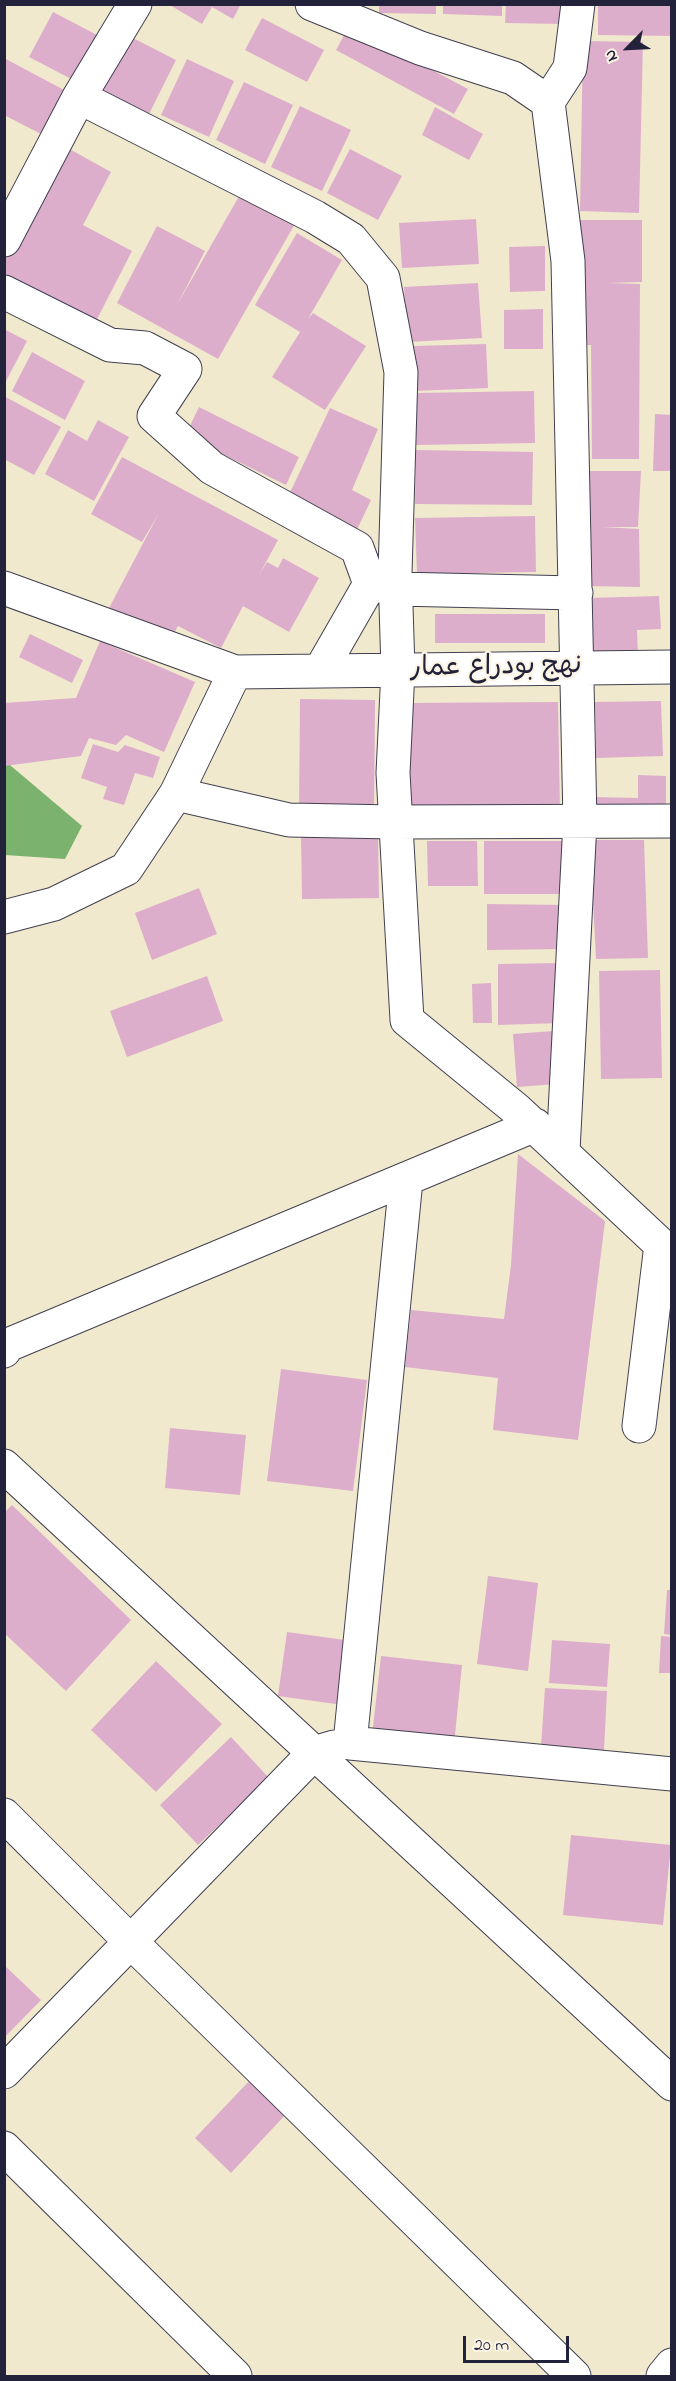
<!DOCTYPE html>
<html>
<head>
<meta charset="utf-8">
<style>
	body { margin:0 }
	#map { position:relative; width:676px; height:2381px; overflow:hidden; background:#f1e9cd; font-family:"Indie Flower",sans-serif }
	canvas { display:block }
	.frame { position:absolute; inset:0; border:6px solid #22223b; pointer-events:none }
	.north { position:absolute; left:598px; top:18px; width:60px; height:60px; -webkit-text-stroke:4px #fcf5e5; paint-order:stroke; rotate:246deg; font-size:16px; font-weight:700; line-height:24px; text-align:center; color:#22223b }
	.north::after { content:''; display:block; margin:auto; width:21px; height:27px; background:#22223b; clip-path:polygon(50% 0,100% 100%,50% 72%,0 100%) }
	.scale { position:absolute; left:463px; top:2336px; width:106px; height:27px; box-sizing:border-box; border:3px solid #22223b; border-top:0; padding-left:8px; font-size:18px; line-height:21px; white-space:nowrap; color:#22223b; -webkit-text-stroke:4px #fcf5e5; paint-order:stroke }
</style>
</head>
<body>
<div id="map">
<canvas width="676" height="2381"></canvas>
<div class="frame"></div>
<div class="north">N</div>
<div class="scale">20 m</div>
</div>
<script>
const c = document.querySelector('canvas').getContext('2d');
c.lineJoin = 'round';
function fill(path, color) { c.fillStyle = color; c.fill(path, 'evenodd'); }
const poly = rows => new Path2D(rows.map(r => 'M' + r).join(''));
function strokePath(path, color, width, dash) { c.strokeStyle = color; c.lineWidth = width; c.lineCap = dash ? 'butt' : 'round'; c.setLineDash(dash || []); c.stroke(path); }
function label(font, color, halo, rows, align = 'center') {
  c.font = font + ' "Indie Flower","Playpen Sans Arabic",sans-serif'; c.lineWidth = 4.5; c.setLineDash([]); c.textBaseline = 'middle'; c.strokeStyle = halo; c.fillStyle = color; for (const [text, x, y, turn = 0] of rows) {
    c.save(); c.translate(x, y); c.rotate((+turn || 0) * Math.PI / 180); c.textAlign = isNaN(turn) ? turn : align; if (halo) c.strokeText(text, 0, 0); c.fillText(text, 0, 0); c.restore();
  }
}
fill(poly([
	[4,760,82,826,65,859,5,855]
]), '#7ab26e');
fill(poly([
	[168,4,241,4,233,19,212,7,202,24],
	[379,4,436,4,436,14,379,13],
	[443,4,502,4,502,16,443,14],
	[506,4,561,4,561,24,505,23],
	[598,4,672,4,672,36,598,35],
	[53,12,99,36,75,81,29,57],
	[262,18,324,50,307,82,245,50],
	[349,26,468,89,454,114,336,50],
	[129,36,176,60,148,116,101,92],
	[583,41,643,42,639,213,580,211],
	[4,58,66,91,43,135,4,115],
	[187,59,234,81,209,137,161,115],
	[244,82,293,105,265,164,216,140],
	[300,106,351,130,322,191,271,167],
	[435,107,483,134,469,160,422,135],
	[64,146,111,172,83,225,132,251,94,325,4,277,4,257],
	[350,149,402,176,378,220,327,193],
	[242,191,296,222,218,359,117,303,157,226,205,251,177,305],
	[476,219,479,264,402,268,399,223],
	[579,220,642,220,642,282,608,283,640,284,639,459,592,459,591,345,580,345],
	[297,233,342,260,308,319,313,313,366,346,325,410,272,377,300,332,255,305],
	[545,246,545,291,510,292,509,247],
	[478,283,482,338,407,342,404,287],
	[543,309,543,349,504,349,504,310],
	[4,329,27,341,4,385],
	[486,344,488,388,415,391,414,346],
	[32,352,85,381,65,420,12,391],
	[534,391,535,443,416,445,415,393],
	[4,396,61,427,34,475,4,459],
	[199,407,299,457,286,485,185,436],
	[330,408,378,429,352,490,371,500,354,536,285,503],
	[655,414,672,415,672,471,653,471],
	[98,420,129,437,94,501,45,474,68,430,87,441],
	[416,450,533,452,532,505,415,504],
	[122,457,278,540,259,575,267,562,278,568,283,558,319,578,289,632,243,606,221,648,178,626,170,641,109,608,159,513,142,542,91,514],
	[587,471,641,471,638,527,602,527,639,529,640,587,587,586],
	[535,516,536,572,417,574,415,518],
	[659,596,661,629,637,630,638,656,588,657,587,598],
	[435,614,545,614,545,643,435,643],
	[30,634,83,660,72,683,19,657],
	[100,641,195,682,164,752,126,735,116,745,89,738,81,756,4,766,4,703,76,698],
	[300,699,375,700,374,820,299,819],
	[661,701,663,756,596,758,595,702],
	[558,702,560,811,405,812,403,703],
	[93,744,118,752,125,745,160,757,153,778,135,773,124,805,103,799,107,787,81,778],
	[638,775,666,776,666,812,594,810,594,797,638,798],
	[301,834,378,834,379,898,302,899],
	[590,840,644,840,648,958,596,959],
	[427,841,477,841,478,886,428,886],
	[484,841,563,841,563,894,484,894],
	[199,888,217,934,152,960,135,913],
	[487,904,565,905,565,949,487,950],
	[562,963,562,1023,498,1025,498,964],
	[660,970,662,1078,601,1079,599,971],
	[207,976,223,1021,127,1057,110,1011],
	[491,983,492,1023,473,1023,472,984],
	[553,1031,557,1084,517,1087,513,1034],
	[518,1154,605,1221,578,1440,493,1430,498,1378,405,1367,411,1310,504,1319,511,1265],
	[281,1369,367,1380,353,1491,267,1481],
	[170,1428,246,1435,240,1495,165,1488],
	[12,1505,131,1620,66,1691,4,1633,4,1513],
	[488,1576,538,1583,528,1671,477,1664],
	[667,1590,672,1590,672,1635,664,1634],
	[287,1632,352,1641,343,1705,278,1696],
	[661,1636,672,1637,672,1673,659,1673],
	[552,1640,610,1644,607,1687,549,1683],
	[381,1656,462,1665,454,1745,372,1736],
	[156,1661,222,1724,156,1792,91,1730],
	[545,1688,607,1691,604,1750,541,1746],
	[231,1737,269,1778,198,1845,160,1805],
	[571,1835,671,1845,663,1925,563,1915],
	[4,1965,41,2000,4,2038],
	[252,2078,288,2112,231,2173,195,2138]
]), '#ddaecb');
const minor = poly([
	[312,4,420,48,513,78,548,102,568,261,580,822,563,1151],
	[79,97,315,217,351,239,383,278,401,372,395,573,398,670,393,773,407,1020,517,1110,661,1245,639,1426],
	[548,102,570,68,578,4],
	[4,240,79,97,135,4],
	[4,292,110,345,145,348,185,369,154,416,212,468,357,548,370,584],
	[375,585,396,589,576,593],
	[4,588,235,672,672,667],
	[320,671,370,584],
	[176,794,289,820,394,822,672,821],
	[4,917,54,904,126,869,176,794,235,672],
	[406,1180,350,1743,672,1774],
	[4,1351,8,1345,535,1125],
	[4,1466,672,2084],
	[4,1815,131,1942,574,2376],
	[4,2072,314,1753,334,1747],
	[4,2148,235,2376],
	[663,2376,672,2365]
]);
strokePath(minor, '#414051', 35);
strokePath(minor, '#fff', 33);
label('27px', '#22223b', '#fcf5e5', [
	["نهج بودراع عمار",496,669,-1]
]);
</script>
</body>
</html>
